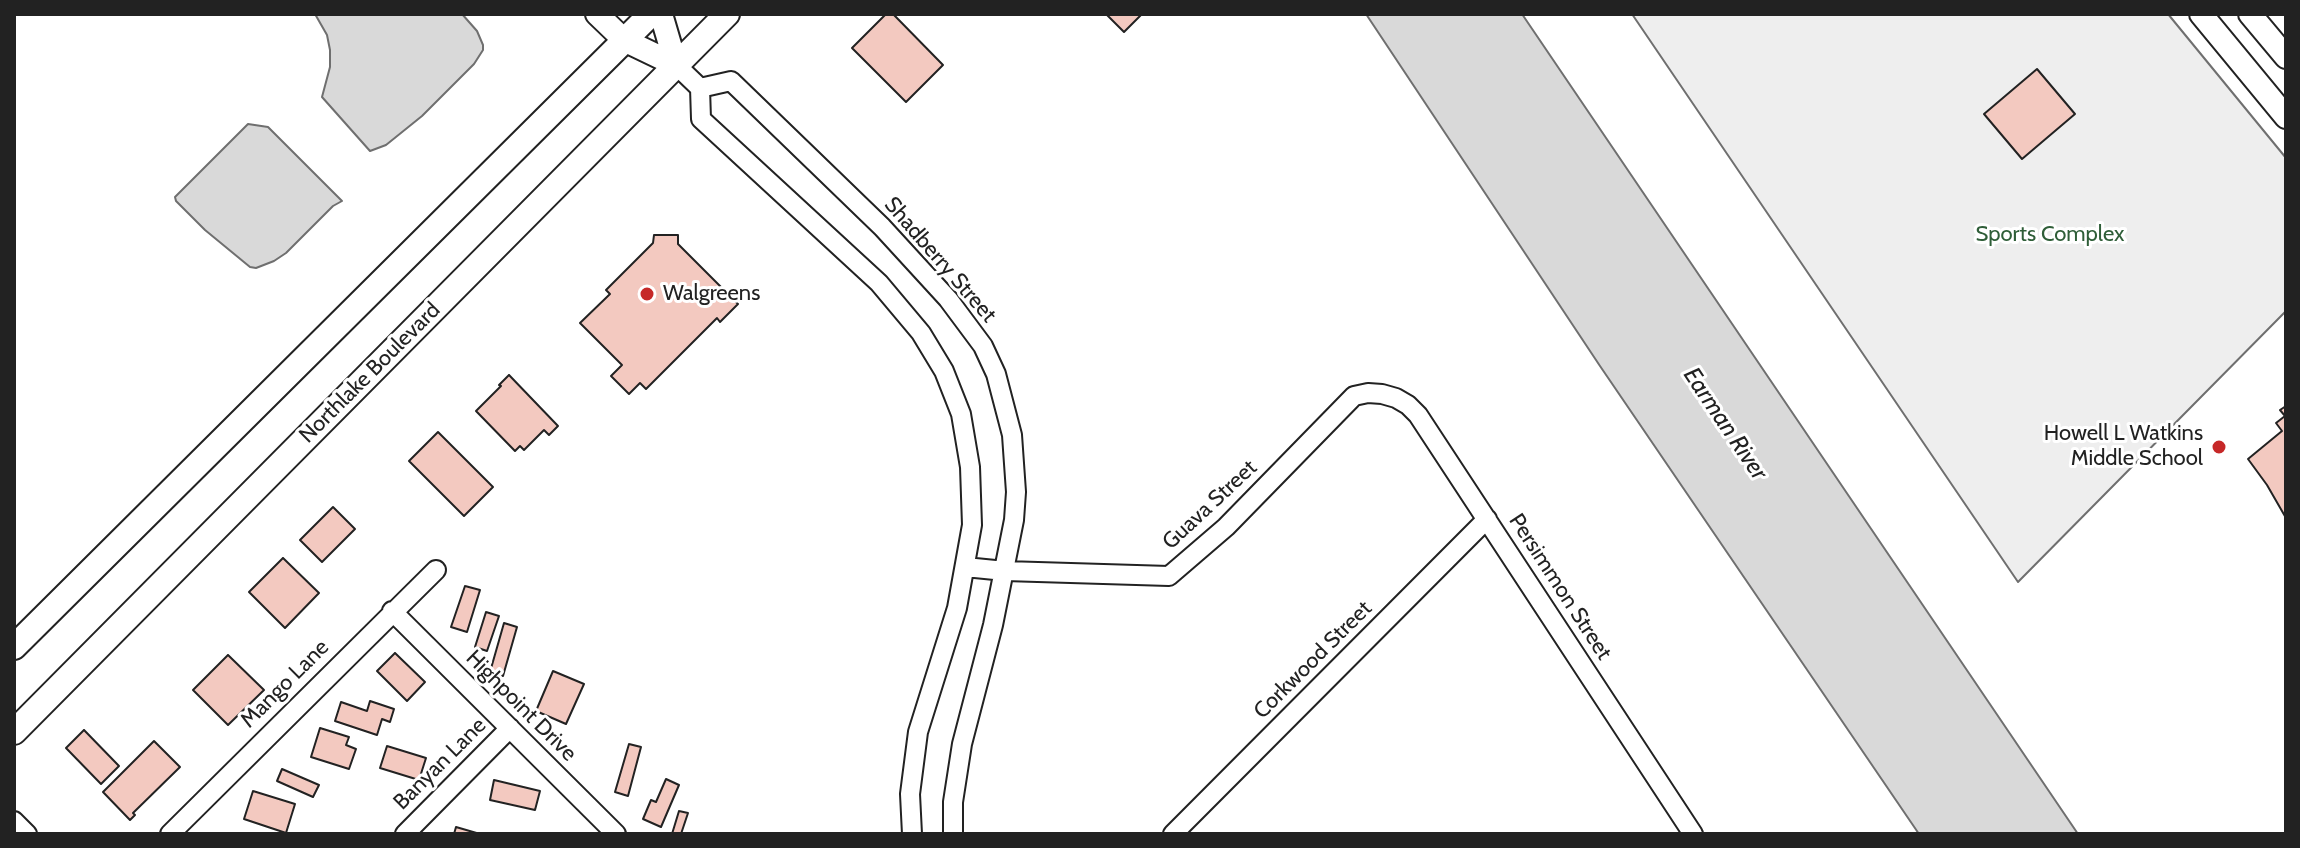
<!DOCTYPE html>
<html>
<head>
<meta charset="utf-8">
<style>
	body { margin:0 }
	#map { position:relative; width:2300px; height:848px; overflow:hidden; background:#fff; font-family:Cabin,sans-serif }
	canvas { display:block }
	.frame { position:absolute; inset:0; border:16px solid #222; pointer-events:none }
</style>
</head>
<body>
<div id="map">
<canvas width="2300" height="848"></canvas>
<div class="frame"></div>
</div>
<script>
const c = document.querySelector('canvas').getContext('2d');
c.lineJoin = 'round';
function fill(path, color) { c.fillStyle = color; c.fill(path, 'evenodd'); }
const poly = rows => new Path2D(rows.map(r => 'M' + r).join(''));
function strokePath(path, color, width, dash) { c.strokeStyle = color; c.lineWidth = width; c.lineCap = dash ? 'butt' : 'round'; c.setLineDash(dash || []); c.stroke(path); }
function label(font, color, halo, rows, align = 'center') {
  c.font = font + ' Cabin,sans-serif'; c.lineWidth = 6; c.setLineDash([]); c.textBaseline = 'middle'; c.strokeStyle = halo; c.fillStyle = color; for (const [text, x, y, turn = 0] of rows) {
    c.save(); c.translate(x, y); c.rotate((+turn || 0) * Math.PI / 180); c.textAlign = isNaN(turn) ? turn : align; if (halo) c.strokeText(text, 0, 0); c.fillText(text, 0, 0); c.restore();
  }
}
const green = poly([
	[1632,14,2168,14,2286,158,2286,311,2018,582,1632,14]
]);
fill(green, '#eee');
strokePath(green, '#6f6f6f', 2);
const water = poly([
	[315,14,462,14,477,31,483,45,483,50,474,64,422,116,386,145,370,151,322,97,330,67,330,50,327,35,315,14],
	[1366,14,1522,14,2078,834,1919,834,1600,366,1366,14],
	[248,124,268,127,342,201,333,206,286,253,274,261,256,268,250,267,205,230,176,201,175,197,248,124]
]);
fill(water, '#d9d9d9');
strokePath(water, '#6f6f6f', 2);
const building = poly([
	[886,14,893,14,943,65,906,102,852,48,886,14],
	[1106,14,1142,14,1124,32,1106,14],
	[2037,69,2075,114,2022,159,1984,114,2037,69],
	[654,235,678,235,678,244,738,304,720,322,717,318,646,389,640,383,629,394,611,376,622,365,580,323,610,294,606,290,653,243,654,235],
	[509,375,558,426,549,435,544,430,524,450,520,446,515,451,476,411,501,386,499,385,509,375],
	[2286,406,2286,518,2267,485,2248,459,2282,431,2276,423,2285,416,2280,410,2286,406],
	[438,432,493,487,464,516,409,461,438,432],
	[333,507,355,529,322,562,300,540,333,507],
	[283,558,319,593,285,628,249,592,283,558],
	[465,586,480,590,467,632,451,627,465,586],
	[486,612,499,616,487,651,475,647,486,612],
	[504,623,517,627,503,676,490,672,504,623],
	[395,653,425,682,407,701,377,671,395,653],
	[228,655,264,690,228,725,193,690,228,655],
	[553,671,584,684,566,724,536,711,553,671],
	[370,701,394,709,390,722,382,719,377,735,335,721,341,702,367,711,370,701],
	[320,728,349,737,346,745,356,749,349,769,311,757,320,728],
	[84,730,119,766,101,784,66,748,84,730],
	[154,741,180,767,133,813,135,815,130,820,103,792,154,741],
	[629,744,641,747,628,796,615,792,629,744],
	[387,746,426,758,419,780,380,768,387,746],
	[282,769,319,785,313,797,277,781,282,769],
	[666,779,679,785,661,827,643,819,651,800,656,802,666,779],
	[494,780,540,791,535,810,490,800,494,780],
	[253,791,295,804,286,833,244,819,253,791],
	[679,811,688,813,681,834,672,834,679,811],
	[456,827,480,834,454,834,456,827]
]);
fill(building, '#f3c9c0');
strokePath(building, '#222', 2);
const minor = poly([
	[676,65,700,88],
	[965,567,1005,571,1169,576,1226,527,1354,396,1368,393,1382,394,1396,398,1408,405,1418,415,1693,834],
	[392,611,616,834],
	[14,821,27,834],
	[170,834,436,570],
	[405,834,510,728],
	[912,834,910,794,918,732,957,608,972,525,970,467,961,414,944,371,921,333,879,283,701,119,700,88,731,81,882,227,948,299,983,346,996,374,1012,435,1016,492,1014,520,993,625,962,744,953,802,953,834],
	[1173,834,1487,519]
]);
const tertiary = poly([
	[597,14,624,40,676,65],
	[661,14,676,65],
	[2201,14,2286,117],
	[2250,14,2286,57]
]);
const secondary = poly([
	[14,647,651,14],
	[14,732,727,14]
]);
strokePath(minor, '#222', 22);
strokePath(tertiary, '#222', 26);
strokePath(secondary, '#222', 28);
strokePath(minor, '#fff', 18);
strokePath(tertiary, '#fff', 22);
strokePath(secondary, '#fff', 24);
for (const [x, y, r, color] of [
	[647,294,8,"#c62828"],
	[2219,447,8,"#c62828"]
]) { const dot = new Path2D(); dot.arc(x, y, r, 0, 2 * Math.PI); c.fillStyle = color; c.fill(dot); strokePath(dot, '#fff', 3); }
label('22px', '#2f5e38', '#fff', [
	["Sports Complex",2050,235]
]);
label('22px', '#222', '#fff', [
	["Shadberry Street",940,260,49],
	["Northlake Boulevard",370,373,-45],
	["Guava Street",1210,505,-43],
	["Persimmon Street",1560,587,57],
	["Corkwood Street",1313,660,-45],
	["Mango Lane",285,684,-45],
	["Highpoint Drive",521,706,45],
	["Banyan Lane",440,764,-45]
]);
label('22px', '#222', '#fff', [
	["Walgreens",663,294],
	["Howell L Watkins",2203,434,"right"],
	["Middle School",2203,459,"right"]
], 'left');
label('italic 24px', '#222', '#fff', [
	["Earman River",1725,424,56]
]);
</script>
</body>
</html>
